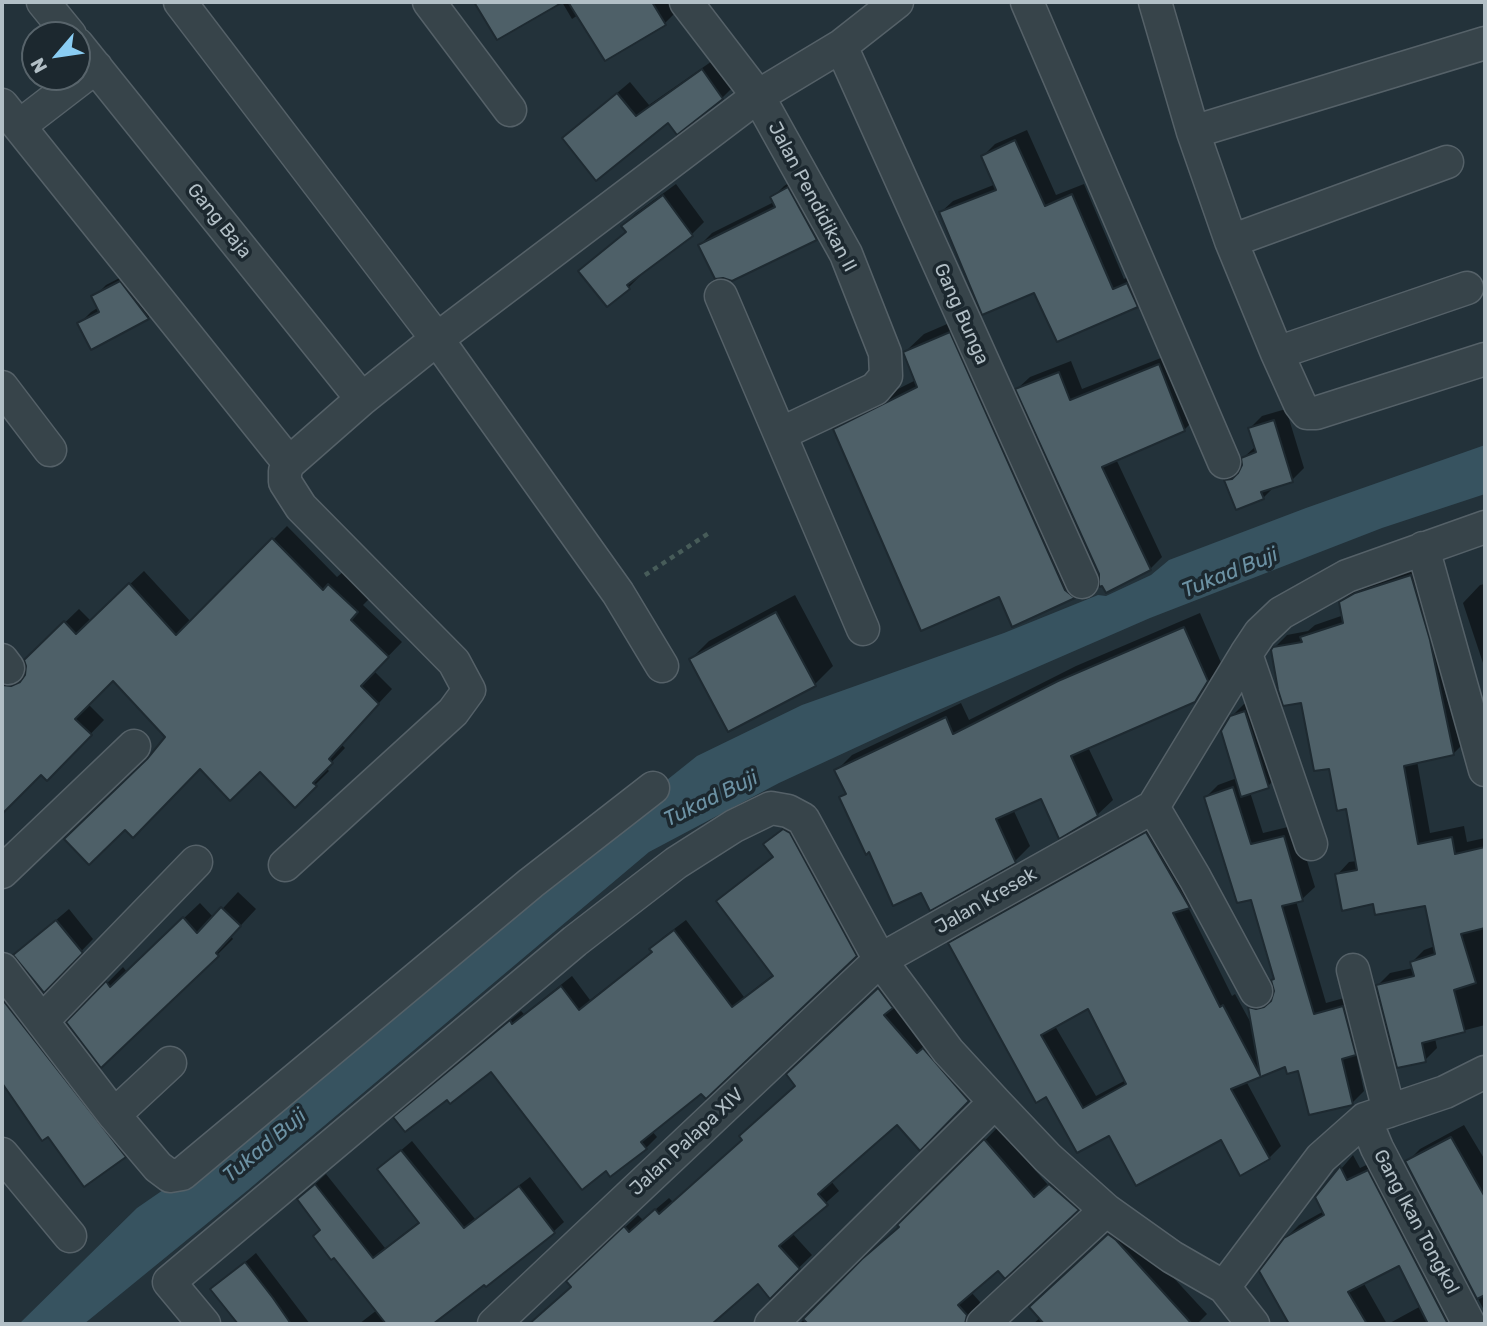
<!DOCTYPE html>
<html>
<head>
<meta charset="utf-8">
<style>
	body { margin:0 }
	#map { position:relative; width:1487px; height:1326px; overflow:hidden; background:#23323a; font-family:Rubik,sans-serif }
	canvas { display:block }
	.frame { position:absolute; inset:0; border:4px solid #b2bfc6; pointer-events:none }
	.north { position:absolute; left:21px; top:21px; width:70px; height:70px; box-sizing:border-box; background:#1c282f; border:2px solid #58646b; border-radius:50%; rotate:241deg; font-size:19px; font-weight:700; line-height:28px; text-align:center; color:#b2bfc6 }
	.north::after { content:''; display:block; margin:auto; width:24px; height:32px; background:#8acdf3; clip-path:polygon(50% 0,100% 100%,50% 72%,0 100%) }
</style>
</head>
<body>
<div id="map">
<canvas width="1487" height="1326"></canvas>
<div class="frame"></div>
<div class="north">N</div>
</div>
<script>
const c = document.querySelector('canvas').getContext('2d');
c.lineJoin = 'round';
function fill(path, color) { c.fillStyle = color; c.fill(path, 'evenodd'); }
const poly = rows => new Path2D(rows.map(r => 'M' + r).join(''));
function strokePath(path, color, width, dash) { c.strokeStyle = color; c.lineWidth = width; c.lineCap = dash ? 'butt' : 'round'; c.setLineDash(dash || []); c.stroke(path); }
function label(font, color, halo, rows, align = 'center') {
  c.font = font + ' Rubik,sans-serif'; c.lineWidth = 7; c.setLineDash([]); c.textBaseline = 'middle'; c.strokeStyle = halo; c.fillStyle = color; for (const [text, x, y, turn = 0] of rows) {
    c.save(); c.translate(x, y); c.rotate((+turn || 0) * Math.PI / 180); c.textAlign = isNaN(turn) ? turn : align; if (halo) c.strokeText(text, 0, 0); c.fillText(text, 0, 0); c.restore();
  }
}
fill(poly([
	[1485,445,1485,494,1382,528,1150,618,911,722,779,783,649,852,248,1190,84,1324,19,1324,137,1208,221,1150,494,918,697,756,802,705,1004,633,1098,595,1106,596,1151,575,1169,560,1306,508]
]), '#375360');
fill(poly([
	[562,2,676,2,680,8,665,23,578,15,572,19],
	[715,59,734,86,722,98,677,132,669,120,564,138,630,82,649,105],
	[1027,130,1056,195,1084,184,1124,279,1139,272,1148,294,1137,305,1035,290,941,212,953,201,996,184,983,156,995,144],
	[800,176,828,226,816,238,700,245,712,233,774,202,772,198,784,186],
	[676,184,704,222,692,234,639,273,641,275,629,287,608,304,581,271,627,231,623,226,635,214],
	[133,271,159,306,148,318,79,324,91,312,99,307,94,297,106,285],
	[968,315,1092,579,1074,597,1013,624,1000,595,835,429,854,411,916,380,905,352,924,334],
	[1171,354,1196,418,1184,430,1116,459,1162,557,1150,569,1101,574,1017,389,1030,377,1071,361,1082,389],
	[1286,409,1304,468,1292,480,1275,486,1263,498,1226,480,1238,468,1243,468,1243,458,1256,446,1250,428,1262,416],
	[287,526,337,577,344,571,371,597,363,605,402,642,374,671,392,689,341,744,345,748,326,768,329,771,295,805,260,769,200,767,150,758,167,737,113,678,88,704,104,720,47,779,41,772,2,812,2,682,14,670,27,672,26,660,79,609,91,621,144,571,191,622],
	[1424,563,1466,741,1454,753,1417,761,1430,833,1464,826,1467,842,1485,838,1485,1025,1435,1038,1437,1048,1425,1060,1378,985,1390,973,1413,968,1412,962,1424,950,1435,946,1426,904,1375,902,1337,875,1349,862,1357,861,1347,807,1302,701,1274,648,1287,635,1308,631,1315,625,1344,615,1341,602,1353,590],
	[1485,584,1485,669,1463,603,1480,585],
	[795,595,833,666,815,684,691,659,709,641],
	[1200,613,1222,665,1210,684,1194,700,1088,747,1113,800,1097,815,1042,796,1013,809,1030,846,1015,861,921,891,869,850,841,798,847,792,837,770,852,755,961,703,969,720,1076,666],
	[1257,700,1280,774,1268,786,1250,792,1263,833,1296,825,1315,887,1302,899,1296,901,1326,1003,1355,995,1367,1041,1356,1053,1364,1091,1352,1103,1300,1069,1286,1064,1246,1081,1281,1146,1269,1158,1221,1138,1110,1133,1047,1094,950,943,962,931,1159,821,1201,894,1188,907,1232,996,1235,994,1252,1025,1250,1008,1262,996,1274,997,1275,978,1252,899,1206,797,1218,785,1237,778,1231,717,1244,704],
	[1088,1007,1126,1080,1096,1096,1055,1026],
	[795,819,867,944,652,1131,657,1137,646,1148,491,1070,447,1098,407,1107,521,1011,524,1014,572,976,590,1000,653,951,652,949,662,938,686,920,744,997,774,974,718,901,774,856,765,844],
	[238,892,256,909,231,936,233,939,217,955,68,1023,123,967,127,972,200,903,214,918],
	[69,909,93,939,44,990,15,955],
	[891,976,981,1087,920,1148,897,1122,831,1181,839,1191,792,1233,812,1255,770,1296,758,1282,709,1324,531,1324,573,1286,582,1268,638,1215,643,1220,669,1198,673,1202,744,1139,797,1085,801,1061],
	[2,981,136,1144,125,1156,48,1135,5,1085,2,1088],
	[1464,1125,1485,1160,1485,1312,1407,1162,1420,1149],
	[998,1127,1048,1185,1063,1172,1090,1196,1078,1209,998,1268,971,1292,980,1302,977,1314,984,1324,799,1324,900,1227],
	[412,1141,475,1219,530,1177,564,1222,553,1232,431,1324,359,1324,377,1310,299,1199,326,1174,385,1248,420,1221,379,1169],
	[1353,1155,1360,1168,1381,1158,1470,1324,1388,1324,1421,1306,1400,1264,1363,1282,1387,1324,1289,1324,1285,1239,1299,1225,1324,1211,1317,1197],
	[1122,1222,1207,1314,1197,1324,1151,1324,1147,1319,1141,1324,1033,1324,1040,1318,1044,1294],
	[256,1253,310,1324,240,1324,213,1289]
]), '#0007');
const building = poly([
	[474,2,563,2,497,40,474,2],
	[568,2,652,2,666,25,605,61,568,2],
	[702,69,723,99,677,135,668,123,596,181,562,138,617,93,636,116,702,69],
	[1015,140,1045,206,1072,194,1113,289,1127,283,1138,307,1057,342,1034,293,982,315,939,212,996,190,981,156,1015,140],
	[788,187,817,240,732,281,723,278,715,279,698,245,775,207,770,197,788,187],
	[663,195,693,236,627,285,630,289,607,307,578,271,626,232,621,226,663,195],
	[120,281,149,319,91,350,77,323,99,312,91,296,120,281],
	[950,332,1065,590,1075,598,1012,627,999,597,921,631,833,429,917,387,903,352,950,332],
	[1159,364,1185,431,1102,467,1151,570,1106,593,1102,586,1099,587,1099,574,1015,389,1059,372,1070,400,1159,364],
	[1274,420,1293,482,1261,492,1264,499,1236,510,1224,480,1232,479,1238,473,1242,465,1241,458,1256,452,1248,428,1274,420],
	[272,538,323,590,328,584,358,612,351,620,389,657,361,686,379,704,329,759,333,763,313,783,317,786,295,808,260,772,230,801,200,769,133,838,125,830,89,865,64,839,147,759,165,737,113,681,75,719,92,735,47,781,41,775,2,814,2,685,11,686,20,682,25,675,26,666,24,660,64,621,76,634,129,583,176,635,272,538],
	[1411,575,1430,640,1454,755,1404,766,1418,844,1452,837,1455,854,1485,847,1485,928,1461,934,1476,983,1454,990,1465,1032,1422,1043,1426,1062,1397,1068,1376,985,1414,976,1410,962,1435,954,1425,906,1375,915,1373,904,1342,911,1335,874,1357,870,1346,809,1337,811,1329,769,1314,771,1301,703,1283,706,1278,690,1271,650,1273,647,1302,642,1300,637,1343,623,1339,602,1355,593,1411,575],
	[776,612,816,686,728,732,689,659,776,612],
	[1184,627,1208,681,1195,702,1071,756,1098,816,1059,839,1041,799,996,819,1016,863,930,911,921,893,893,906,869,852,866,855,839,797,846,794,834,770,946,717,953,734,1058,681,1184,627],
	[1245,711,1269,788,1241,797,1221,731,1230,716,1245,711],
	[1233,787,1251,844,1284,836,1303,901,1282,906,1314,1014,1343,1006,1356,1055,1342,1059,1353,1105,1309,1115,1298,1071,1287,1074,1285,1067,1231,1089,1270,1159,1240,1176,1221,1140,1136,1186,1109,1136,1077,1153,1046,1097,1036,1103,948,943,1146,832,1190,908,1173,913,1220,1007,1223,1005,1260,1075,1248,1007,1256,1009,1264,1007,1271,1001,1274,991,1271,980,1274,979,1251,900,1237,903,1204,797,1233,787],
	[1088,1009,1126,1084,1083,1108,1041,1035,1088,1009],
	[783,829,790,833,857,956,706,1099,701,1094,641,1142,647,1149,610,1177,606,1171,582,1190,491,1072,450,1104,447,1100,405,1132,393,1117,510,1020,512,1024,561,986,579,1010,652,952,649,949,674,930,732,1007,773,976,716,901,773,857,763,844,783,829],
	[221,907,241,926,216,953,219,956,101,1068,66,1022,106,981,110,987,183,917,197,933,221,907],
	[56,920,83,953,44,993,13,955,56,920],
	[878,988,893,1008,884,1015,917,1053,923,1048,969,1101,920,1151,897,1125,818,1194,828,1205,779,1246,800,1269,770,1299,758,1284,712,1324,529,1324,571,1287,566,1281,624,1226,629,1232,655,1209,659,1214,742,1140,739,1136,795,1086,786,1074,878,988],
	[2,999,126,1157,84,1187,48,1137,42,1141,2,1083,2,999],
	[1451,1137,1485,1197,1485,1295,1477,1299,1405,1161,1451,1137],
	[984,1139,1034,1197,1049,1184,1079,1210,1005,1279,998,1271,958,1305,967,1315,965,1324,808,1324,803,1319,862,1259,899,1227,897,1225,984,1139],
	[401,1150,464,1228,519,1186,555,1233,486,1287,484,1285,433,1324,386,1324,334,1258,331,1260,313,1236,320,1230,297,1199,315,1184,373,1258,419,1223,377,1169,401,1150],
	[1340,1166,1347,1180,1368,1170,1448,1324,1428,1324,1399,1266,1348,1292,1367,1324,1289,1324,1259,1271,1284,1238,1324,1215,1315,1197,1340,1166],
	[1108,1234,1116,1240,1192,1324,1044,1324,1029,1307,1108,1234],
	[245,1262,273,1298,291,1324,238,1324,210,1289,245,1262]
]);
fill(building, '#4e6068');
strokePath(building, '#1e2a31', 2);
const minor = poly([
	[43,2,70,35],
	[180,2,437,339,618,593,662,666],
	[429,2,510,110],
	[686,2,758,96,846,254,885,353,886,376,875,389,780,434],
	[1027,2,1224,462],
	[1155,2,1193,132,1231,241,1277,353,1300,404,1307,413,1316,413,1485,359],
	[77,44,362,399],
	[841,46,1082,582],
	[2,105,289,463,285,471,285,482,301,507,454,662,469,690,453,712,285,865],
	[21,128,31,117,96,67],
	[1193,132,1485,43],
	[1231,241,1447,162],
	[721,296,863,629],
	[1277,353,1467,288],
	[2,387,50,450],
	[289,463,362,399,437,339,634,190,758,96,841,46,897,2],
	[1423,548,1485,770],
	[1246,654,1311,844],
	[2,660,8,668],
	[1153,807,1195,878,1256,991],
	[2,872,134,746],
	[2,969,114,1115,158,1167,170,1176,182,1174,531,883,653,788],
	[1353,970,1389,1111],
	[42,1021,196,862],
	[114,1115,170,1063],
	[1365,1119,1377,1148,1469,1324],
	[2,1154,70,1236],
	[1224,1287,1321,1158,1365,1119,1445,1092,1485,1072],
	[204,1324,169,1282,575,941,676,863,734,826,771,808,788,811,803,819,880,960,948,1051,995,1102,1048,1158,1106,1210,1172,1257,1224,1287,1253,1324],
	[494,1324,880,960,1153,807,1246,654,1260,633,1281,613,1347,576,1485,527],
	[771,1324,995,1102],
	[983,1324,1106,1210]
]);
strokePath(minor, '#556168', 35);
strokePath(poly([
	[645,575,709,533]
]), '#475c59', 4.5, [5, 5]);
strokePath(minor, '#37444a', 32);
label('19px', '#b2bfc6', '#1c282f', [
	["Jalan Pendidikan II",812,197,62],
	["Gang Baja",219,221,51],
	["Gang Bunga",961,314,66],
	["Jalan Kresek",986,901,-30],
	["Jalan Palapa XIV",687,1142,-43],
	["Gang Ikan Tongkol",1416,1222,62]
]);
label('italic 21px', '#6c92a4', '#1c282f', [
	["Tukad Buji",1230,573,-22],
	["Tukad Buji",711,799,-26],
	["Tukad Buji",265,1146,-40]
]);
</script>
</body>
</html>
